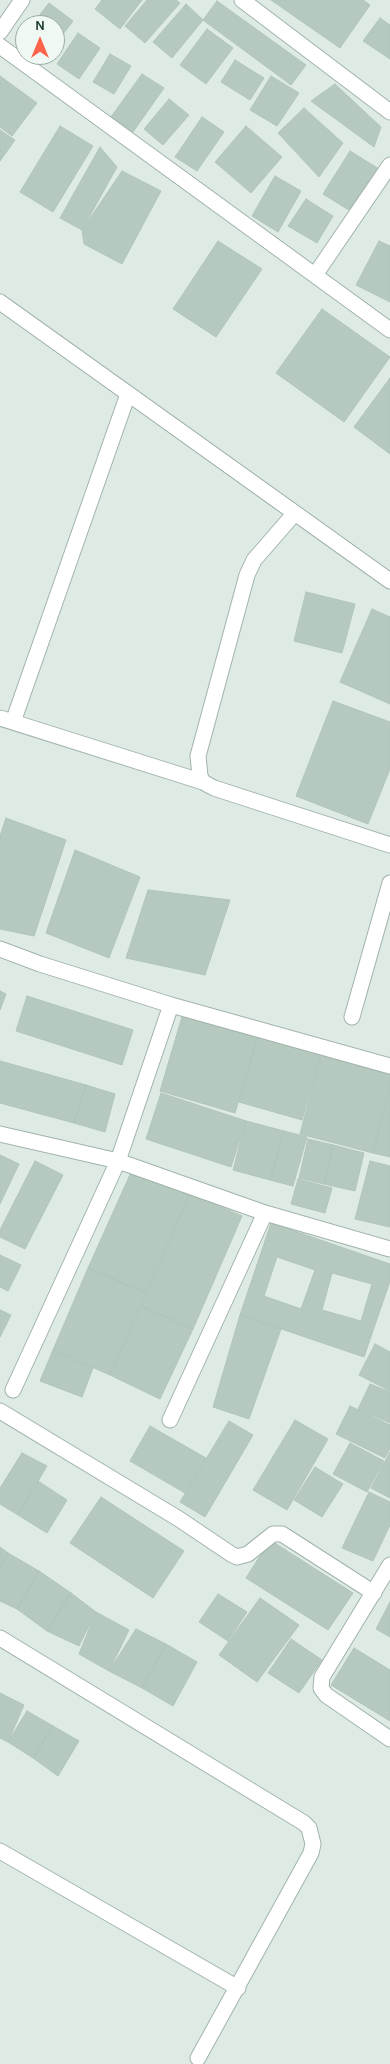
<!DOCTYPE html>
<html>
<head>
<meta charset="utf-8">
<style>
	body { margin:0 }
	#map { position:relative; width:390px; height:2064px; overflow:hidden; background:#deebe4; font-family:Karla,sans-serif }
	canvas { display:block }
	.north { position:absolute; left:15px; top:15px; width:50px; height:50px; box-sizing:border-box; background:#eff8f2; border:1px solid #9bada5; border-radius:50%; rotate:0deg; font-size:14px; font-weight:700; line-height:20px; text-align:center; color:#1e3c31 }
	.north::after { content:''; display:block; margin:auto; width:18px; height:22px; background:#fd634a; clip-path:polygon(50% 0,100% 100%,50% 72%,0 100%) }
</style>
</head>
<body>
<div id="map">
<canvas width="390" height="2064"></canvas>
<div class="north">N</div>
</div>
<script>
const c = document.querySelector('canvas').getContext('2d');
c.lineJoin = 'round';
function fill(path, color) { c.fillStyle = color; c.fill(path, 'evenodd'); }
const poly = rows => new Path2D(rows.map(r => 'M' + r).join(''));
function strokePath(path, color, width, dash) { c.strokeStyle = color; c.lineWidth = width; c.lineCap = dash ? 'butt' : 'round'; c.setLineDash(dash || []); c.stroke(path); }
const building = poly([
	[102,0,142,0,120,29,95,9,102,0],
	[147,0,176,0,180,3,145,43,125,26,147,0],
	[271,0,363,0,370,5,340,48,271,0],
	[217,1,306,65,291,85,203,20,217,1],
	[49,3,73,21,55,45,55,25,32,25,49,3],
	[186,4,203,20,172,58,153,42,186,4],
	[380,18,390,25,390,59,363,41,380,18],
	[207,29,233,48,206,84,180,65,207,29],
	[78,33,100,48,79,79,57,64,78,33],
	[110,54,131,66,114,94,93,82,110,54],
	[235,60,264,78,250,100,221,82,235,60],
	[142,74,164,88,133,132,111,117,142,74],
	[0,76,37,103,12,136,0,127,0,76],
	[271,76,299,93,277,126,250,110,271,76],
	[335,84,381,127,374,147,311,101,335,84],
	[169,99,189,115,163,145,144,129,169,99],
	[304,108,343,143,319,177,278,133,304,108],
	[202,117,224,132,197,171,175,157,202,117],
	[60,126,93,146,53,212,20,192,60,126],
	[246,126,282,157,251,193,215,162,246,126],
	[0,130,15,140,0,161,0,130],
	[100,147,117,167,82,230,60,218,100,147],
	[350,151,379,169,352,212,323,194,350,151],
	[122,171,161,191,122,264,84,244,82,230,122,171],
	[275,176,301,191,278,232,252,216,275,176],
	[306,199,333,216,317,243,288,226,306,199],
	[218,241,262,269,216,337,173,309,218,241],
	[379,241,390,246,390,302,356,285,379,241],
	[322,309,390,357,344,422,276,373,322,309],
	[390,378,390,454,354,427,390,378],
	[306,592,355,604,342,653,294,641,306,592],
	[372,609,390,617,390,704,340,682,372,609],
	[333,701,390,722,390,769,368,824,296,796,333,701],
	[6,818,66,840,34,936,0,929,0,836,6,818],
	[75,850,140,877,109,958,46,933,75,850],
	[148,890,230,900,205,975,126,958,148,890],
	[0,991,6,994,0,1010,0,991],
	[27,996,133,1030,122,1065,16,1031,27,996],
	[184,1010,259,1032,235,1113,160,1091,184,1010],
	[259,1032,322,1050,302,1120,239,1102,259,1032],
	[322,1050,390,1067,390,1085,373,1153,300,1134,322,1050],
	[0,1061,86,1085,74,1123,0,1103,0,1061],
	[86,1085,115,1094,105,1132,74,1123,86,1085],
	[390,1087,390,1157,373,1153,390,1087],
	[161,1093,246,1121,231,1167,146,1139,161,1093],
	[246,1121,284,1131,270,1180,233,1170,246,1121],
	[284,1131,307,1137,293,1186,270,1180,284,1131],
	[308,1139,333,1145,324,1184,299,1178,308,1139],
	[333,1145,364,1153,355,1191,324,1184,333,1145],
	[0,1155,19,1164,0,1204,0,1155],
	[35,1161,63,1175,25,1249,0,1237,0,1230,35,1161],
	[370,1161,390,1166,390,1227,355,1219,370,1161],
	[133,1168,190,1193,146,1293,88,1268,133,1168],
	[298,1179,332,1188,325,1213,291,1204,298,1179],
	[190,1193,242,1216,193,1329,141,1306,190,1193],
	[271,1223,390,1264,390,1281,364,1357,240,1315,271,1223],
	[0,1255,21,1265,8,1291,0,1287,0,1255],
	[277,1257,315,1270,301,1309,264,1296,277,1257],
	[88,1268,146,1293,110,1375,53,1350,88,1268],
	[332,1273,372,1284,361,1321,322,1310,332,1273],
	[141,1306,193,1329,160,1399,110,1375,141,1306],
	[0,1310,11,1315,0,1337,0,1310],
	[240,1315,281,1329,249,1419,213,1407,240,1315],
	[375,1344,390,1352,390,1391,359,1375,375,1344],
	[53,1350,93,1368,82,1397,40,1381,53,1350],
	[370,1384,390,1392,390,1423,358,1409,370,1384],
	[350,1406,390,1425,390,1448,385,1458,336,1434,350,1406],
	[295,1420,328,1439,287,1510,253,1490,295,1420],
	[229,1421,253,1435,205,1517,180,1502,229,1421],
	[150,1426,206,1458,185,1493,130,1461,150,1426],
	[350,1443,384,1461,367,1492,333,1474,350,1443],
	[390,1452,390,1498,371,1488,390,1452],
	[22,1453,47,1466,18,1515,0,1504,0,1488,22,1453],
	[315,1467,343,1484,322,1517,294,1500,315,1467],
	[38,1481,67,1500,47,1533,18,1515,38,1481],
	[369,1492,390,1502,390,1525,373,1561,342,1548,369,1492],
	[101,1497,184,1551,153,1598,70,1543,101,1497],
	[270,1540,353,1593,328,1630,246,1578,270,1540],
	[0,1547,8,1553,0,1568,0,1547],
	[8,1553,39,1571,17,1609,0,1601,0,1568,8,1553],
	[39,1571,71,1593,47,1631,17,1609,39,1571],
	[71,1593,96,1612,79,1646,47,1631,71,1593],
	[218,1594,247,1612,228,1641,199,1622,218,1594],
	[260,1598,299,1625,257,1682,219,1655,260,1598],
	[390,1602,390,1637,376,1629,390,1602],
	[96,1612,129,1630,109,1671,79,1654,96,1612],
	[136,1629,166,1644,142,1688,109,1671,136,1629],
	[291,1639,322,1660,299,1693,268,1673,291,1639],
	[166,1644,197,1662,173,1706,142,1688,166,1644],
	[354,1648,390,1670,390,1721,331,1685,354,1648],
	[0,1693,24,1705,8,1742,0,1738,0,1693],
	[27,1711,53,1726,33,1758,8,1742,27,1711],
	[53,1726,79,1741,58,1776,33,1758,53,1726]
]);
fill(building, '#b6c9bf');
strokePath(building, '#b0c5ba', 1);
const minor = poly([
	[242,0,390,112],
	[0,32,22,0],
	[0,46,390,330],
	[315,275,390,165],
	[0,302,390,581],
	[294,514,254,560,247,575,198,756,200,776,203,782,214,788,390,845],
	[0,718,203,782],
	[13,722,128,394],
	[0,949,40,964,171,1005,390,1066],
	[352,1017,390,883],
	[0,1134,118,1161,265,1213,390,1249],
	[13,1390,118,1161,171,1005],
	[0,1411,179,1519,231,1554,237,1557,248,1554,273,1534,282,1534,374,1593],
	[170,1420,265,1213],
	[390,1565,322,1677,321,1688,326,1695,390,1739],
	[0,1638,304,1823,309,1828,313,1844,311,1853,198,2058],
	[0,1851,238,1988]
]);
strokePath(minor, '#a1b3ab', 17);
strokePath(minor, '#fff', 15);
</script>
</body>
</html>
